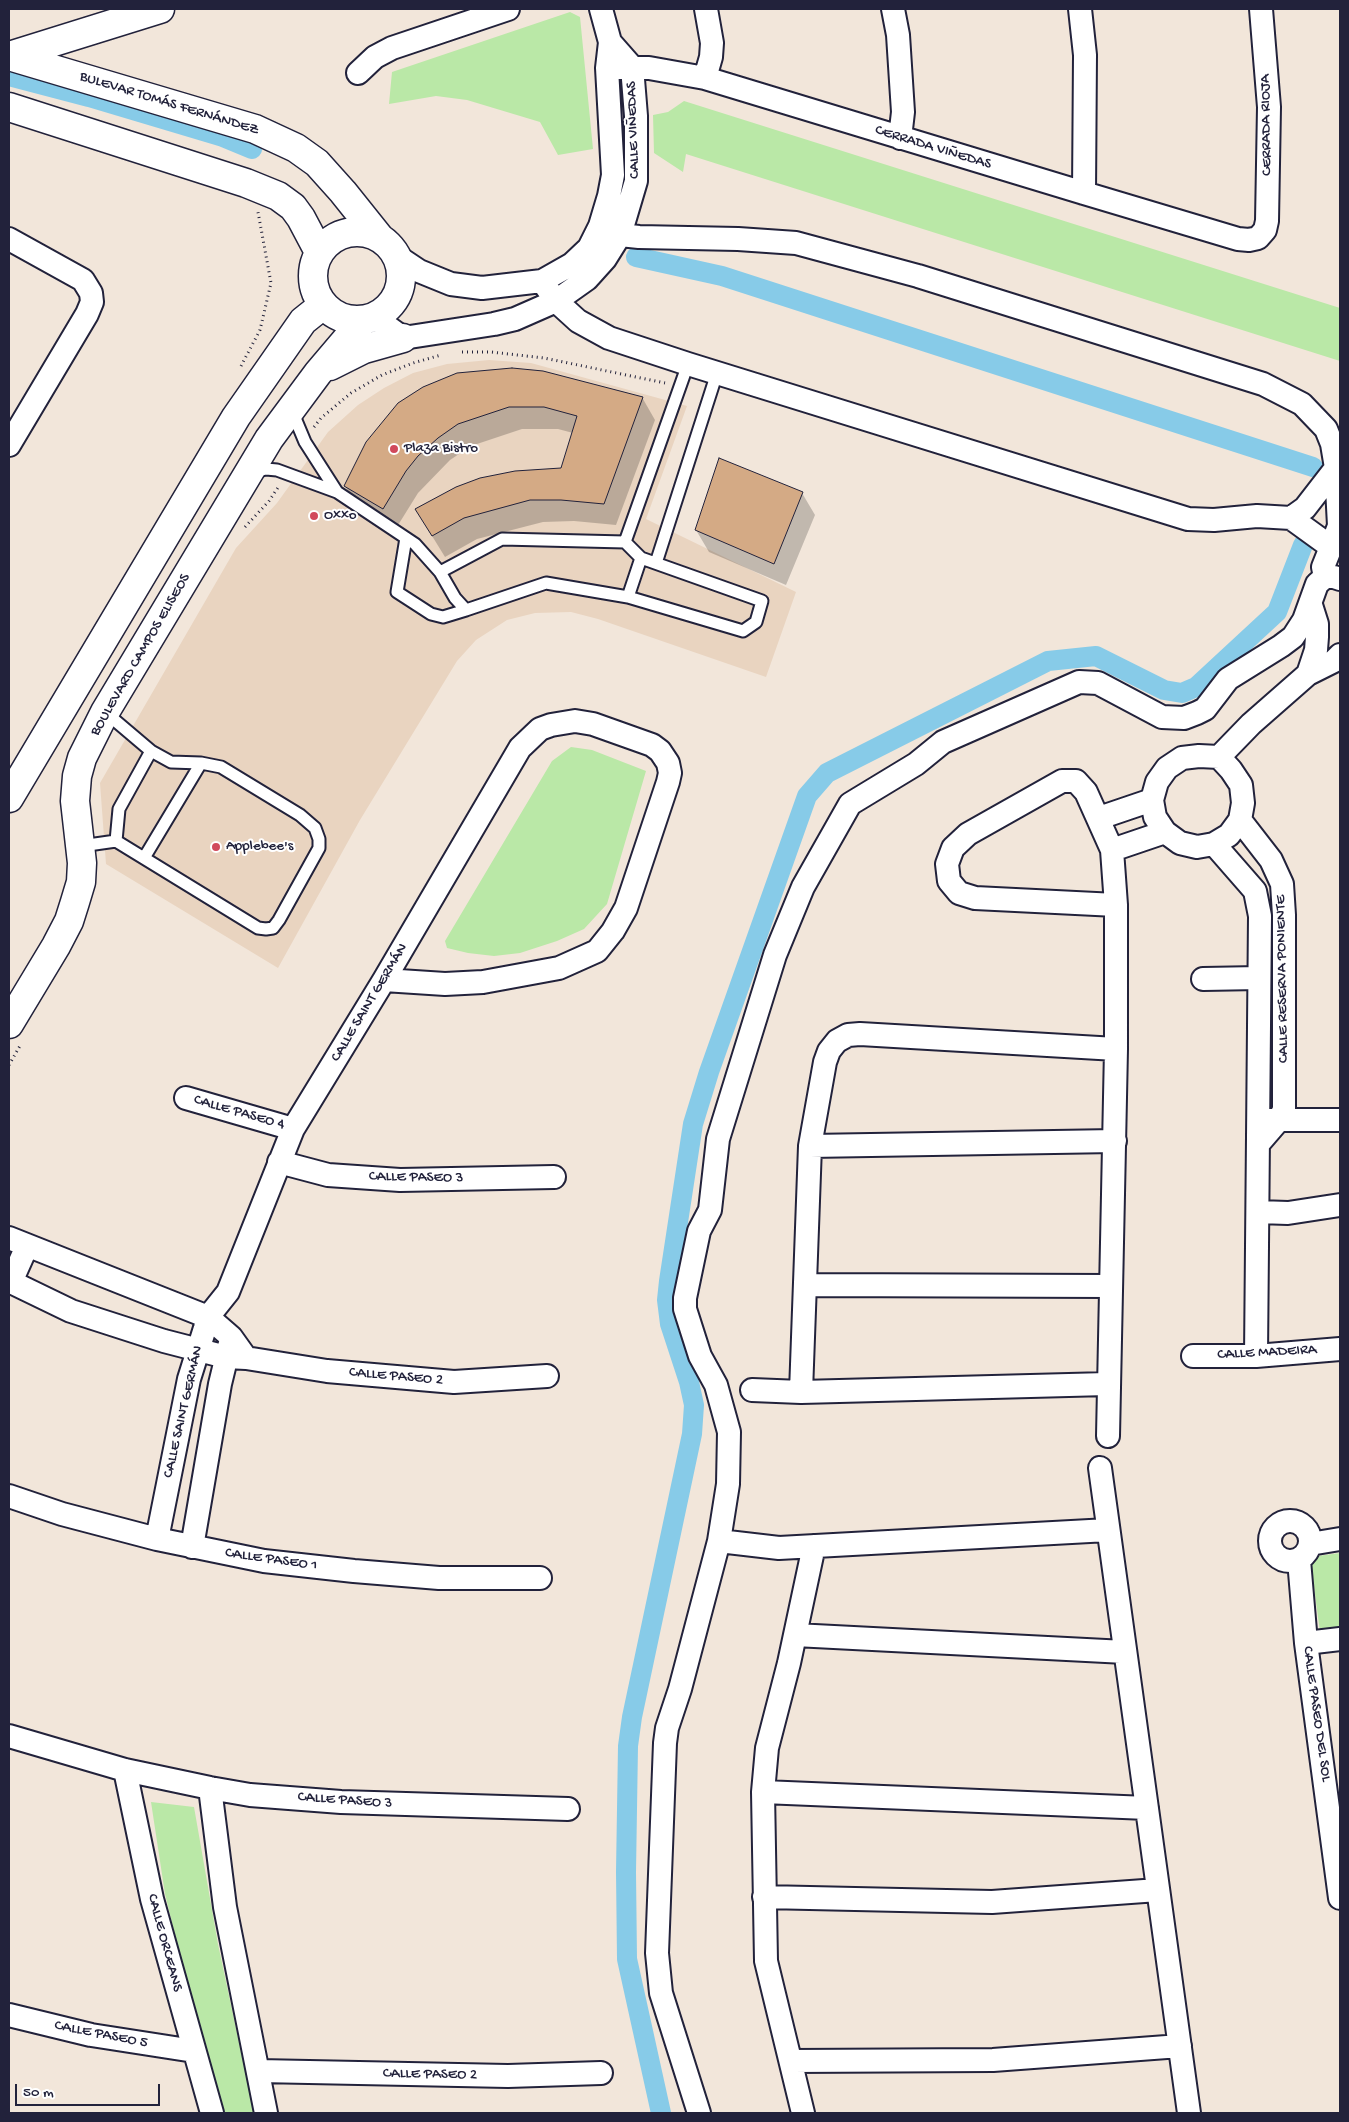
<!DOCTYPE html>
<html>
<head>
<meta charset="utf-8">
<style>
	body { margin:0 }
	#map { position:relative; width:1349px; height:2122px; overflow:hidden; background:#f2e6da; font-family:"Gochi Hand",sans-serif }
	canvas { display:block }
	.frame { position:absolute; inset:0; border:10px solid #22223b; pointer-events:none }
	.scale { position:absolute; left:15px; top:2084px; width:145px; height:22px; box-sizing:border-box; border:2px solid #22223b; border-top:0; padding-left:6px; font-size:15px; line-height:18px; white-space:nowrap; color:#22223b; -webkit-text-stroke:4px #fff; paint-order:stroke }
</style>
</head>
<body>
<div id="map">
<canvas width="1349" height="2122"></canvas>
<div class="frame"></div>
<div class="scale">50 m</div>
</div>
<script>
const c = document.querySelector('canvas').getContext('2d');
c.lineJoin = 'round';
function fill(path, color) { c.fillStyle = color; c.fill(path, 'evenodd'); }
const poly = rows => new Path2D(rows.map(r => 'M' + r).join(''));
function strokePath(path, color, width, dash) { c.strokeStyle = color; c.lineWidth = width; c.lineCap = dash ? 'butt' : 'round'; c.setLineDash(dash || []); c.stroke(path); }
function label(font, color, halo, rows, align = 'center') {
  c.font = font + ' "Gochi Hand",sans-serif'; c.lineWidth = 4; c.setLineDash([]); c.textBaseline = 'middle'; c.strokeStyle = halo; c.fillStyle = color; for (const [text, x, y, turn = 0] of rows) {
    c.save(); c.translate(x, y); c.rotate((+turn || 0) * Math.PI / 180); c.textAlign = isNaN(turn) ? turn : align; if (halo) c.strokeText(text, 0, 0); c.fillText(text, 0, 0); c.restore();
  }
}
fill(poly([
	[489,360,531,363,687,406,646,519,796,592,766,677,598,619,571,612,535,613,507,620,476,640,457,661,360,820,278,968,106,864,100,783,236,548,277,503,328,432,358,405,384,388,413,373,447,364]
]), '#e9d4c0');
fill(poly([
	[570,12,580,17,593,149,558,155,540,122,467,100,436,96,389,104,392,72],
	[684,101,1340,308,1340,361,686,154,683,172,654,153,653,115,668,112],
	[571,747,592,750,646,771,607,904,584,929,557,941,520,953,494,956,468,953,447,948,445,941,552,761],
	[1340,1553,1340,1629,1320,1632,1310,1557],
	[151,1802,194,1807,218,1944,254,2113,223,2113,187,1984,165,1894]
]), '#bae8a7');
fill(poly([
	[543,373,643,399,655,420,616,525,574,521,543,522,477,539,445,557,429,531,417,510,562,470,573,433,558,429,522,429,471,446,450,460,418,493,395,530,358,508,345,486],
	[802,493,815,515,786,585,709,552,696,530]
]), '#0003');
strokePath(poly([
	[9,76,89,97,223,137,252,149],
	[636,257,722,276,1313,467],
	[661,2113,627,1959,626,1872,628,1746,632,1717,692,1434,694,1405,689,1382,670,1324,667,1300,669,1281,693,1124,709,1072,807,796,827,773,1048,661,1096,656,1164,690,1182,693,1196,687,1277,612,1303,545]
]), '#87cbe8', 20);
const building = poly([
	[512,368,543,371,643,397,604,504,561,500,530,500,464,518,432,536,415,509,456,487,480,478,515,471,561,468,577,416,544,407,509,407,458,424,438,438,418,456,406,471,383,509,344,486,366,442,398,403,423,387,457,373,512,368],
	[719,458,803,492,774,564,695,530,719,458]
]);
fill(building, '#d4aa85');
strokePath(building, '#22223b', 1);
const lane = poly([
	[292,411,305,442,337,492],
	[254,472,266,469,277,470,337,492,415,544,440,572,502,539,625,542,641,558,628,597],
	[406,538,397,592,431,614,443,617,466,610],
	[625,542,688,364],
	[656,563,717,373],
	[440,572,455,598,466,610,546,583,628,597,743,631,756,622,762,601,641,558],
	[116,841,119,809,151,751],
	[81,846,116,841,258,928,266,929,273,928,279,920,319,848,319,839,315,828,300,815,221,767,201,763,171,762,151,751,105,712],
	[144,858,201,763]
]);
const street = poly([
	[893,9,898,35,903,112,900,138],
	[1080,9,1085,55,1084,193],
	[607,68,649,68,705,78,1084,193,1238,239,1249,240,1258,238,1265,230,1267,221,1269,107,1261,9],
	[358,73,375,57,392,48,508,9],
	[705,78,711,57,712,43,706,9],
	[620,235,639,237,738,239,796,243,918,276,1263,384,1302,404,1326,429,1332,444,1336,468,1339,526,1331,547],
	[9,239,83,280,91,293,92,302,87,314,9,445],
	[398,257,419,271,451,284,482,288,542,281,572,264,589,248,600,226,609,196,613,175,607,68,610,42,601,9],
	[542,281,556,301,578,321,609,338,688,364,1188,519,1214,520,1257,516,1291,518,1331,547,1323,567,1325,577],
	[374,317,403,338,494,324,515,319,556,301,587,279,605,259,620,235,636,181,636,116,632,67,610,42],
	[1291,518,1305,508,1336,468,1339,467],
	[1308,674,1316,650,1317,637,1317,624,1311,605],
	[1199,756,1219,757,1231,770,1241,785,1243,803,1240,820,1229,835,1214,844,1197,847,1180,843,1165,832,1155,817,1152,800,1157,782,1167,768,1182,758,1199,756],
	[1219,757,1251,724,1308,674,1334,661,1340,655],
	[1099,818,1152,800],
	[1240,820,1271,860,1282,884,1284,915,1284,1110,1278,1121,1259,1143],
	[1214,844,1255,891,1260,916,1256,1356],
	[1112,850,1165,832],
	[1203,979,1259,978],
	[186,1098,293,1129],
	[1266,1120,1340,1120],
	[810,1146,1115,1141],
	[279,1162,328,1175,400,1180,554,1177],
	[1258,1212,1288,1213,1340,1205],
	[9,1238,208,1317,231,1337,246,1358],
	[9,1281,71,1311,164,1341,226,1357,246,1358,327,1371,454,1382,547,1376],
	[11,1282,27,1246],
	[805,1285,1111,1286],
	[1193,1356,1256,1356,1340,1349],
	[752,1390,801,1392,1107,1384],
	[801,1392,810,1146,825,1062,829,1051,837,1041,848,1035,860,1034,1116,1049],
	[1108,1436,1116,1049,1116,905,1112,850,1086,792,1076,781,1062,781,968,834,953,848,947,864,949,881,959,893,975,898,1116,905],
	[1100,1468,1189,2113],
	[9,1496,62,1514,157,1539,264,1561,354,1571,439,1578,540,1578],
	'1270 1541a20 20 0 1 1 40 0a20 20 0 1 1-40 0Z',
	[157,1539,189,1379,205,1328,208,1317,228,1292,293,1129,384,980,520,748,540,729,551,725,575,721,593,724,652,745,660,751,668,763,670,773,668,782,626,908,613,931,597,951,559,968,483,982,445,984,384,980],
	[719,1541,779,1548,1108,1530],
	[1310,1544,1340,1539],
	[192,1547,220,1384,230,1343],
	[1299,1560,1306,1643,1340,1898],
	[795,1635,1125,1652],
	[1306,1643,1340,1639],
	[9,1736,125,1770,210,1788,250,1795,341,1802,568,1809],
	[125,1770,152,1899,212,2113],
	[210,1788,225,1907,266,2113],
	[763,1792,1147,1808],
	[764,1897,992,1902,1158,1890],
	[9,2015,91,2035,194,2051],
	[791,2061,993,2060,1180,2046],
	[259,2071,508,2076,601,2073],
	[699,2113,661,1993,657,1953,665,1743,667,1728,680,1689,719,1541,728,1484,729,1432,716,1385,700,1356,685,1309,685,1298,699,1231,710,1210,718,1139,775,955,803,887,850,804,916,764,943,742,1079,682,1098,683,1162,717,1184,718,1197,713,1205,709,1228,679,1281,646,1293,637,1304,620,1317,584,1325,577,1334,577,1340,579],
	[803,2113,766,1961,763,1792,767,1748,789,1663,814,1546]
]);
const secondary = poly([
	[9,56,255,129,296,148,317,163,343,192,379,237],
	[9,56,160,9],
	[9,107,246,183,278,196,293,207,301,218,319,252],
	'313 276a44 44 0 1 1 88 0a44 44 0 1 1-88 0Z',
	[330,366,364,349,403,338],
	[9,798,236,417,303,321,323,305],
	[9,1024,56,946,69,921,75,902,81,882,82,863,75,801,77,776,82,758,105,712,269,439,318,373,363,320]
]);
strokePath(lane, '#22223b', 15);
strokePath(street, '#22223b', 26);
strokePath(secondary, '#22223b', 31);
strokePath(poly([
	[462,352,491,352,544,358,665,383],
	[241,366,260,330,271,283,258,212],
	[314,427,321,418,351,393,382,375,413,363,441,355],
	[245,527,269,501,279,486],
	[9,1065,21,1044]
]), '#22223b', 3, [1, 4]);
strokePath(lane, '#fff', 11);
strokePath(street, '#fff', 22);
strokePath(secondary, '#fff', 28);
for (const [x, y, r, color] of [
	[394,449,5,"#d1495b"],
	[314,516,5,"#d1495b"],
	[216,847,5,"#d1495b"]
]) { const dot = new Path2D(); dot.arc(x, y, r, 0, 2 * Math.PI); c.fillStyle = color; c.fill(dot); strokePath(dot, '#fff', 2); }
label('15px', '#22223b', '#fff', [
	["BULEVAR TOMÁS FERNÁNDEZ",169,104,17],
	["CERRADA RIOJA",1267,125,-91],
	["CALLE VIÑEDAS",634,130,-92],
	["CERRADA VIÑEDAS",933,148,17],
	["BOULEVARD CAMPOS ELISEOS",141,655,-60],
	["CALLE RESERVA PONIENTE",1283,979,-91],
	["CALLE SAINT GERMÁN",370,1003,-59],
	["CALLE PASEO 4",239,1113,16],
	["CALLE PASEO 3",416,1178,1],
	["CALLE MADEIRA",1267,1353,-3],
	["CALLE PASEO 2",396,1377,5],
	["CALLE SAINT GERMÁN",184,1412,-77],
	["CALLE PASEO 1",271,1560,8],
	["CALLE PASEO DEL SOL",1316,1714,82],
	["CALLE PASEO 3",345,1801,4],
	["CALLE ORCEANS",164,1943,75],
	["CALLE PASEO 5",101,2035,11],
	["CALLE PASEO 2",430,2075,1]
]);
label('15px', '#22223b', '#fff', [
	["Plaza Bistro",404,449],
	["Oxxo",324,516],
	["Applebee's",226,847]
], 'left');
</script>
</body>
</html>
